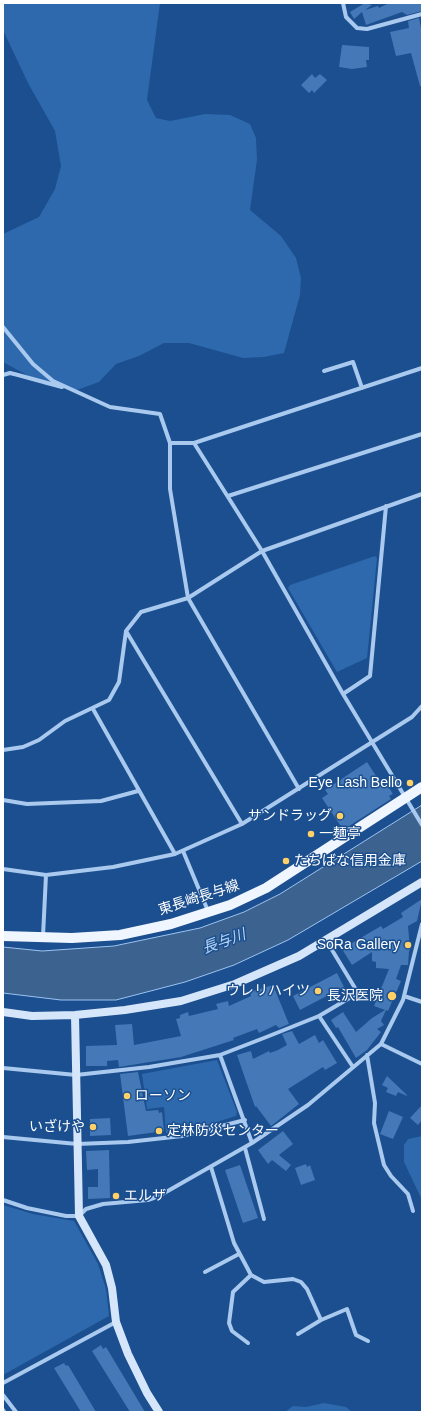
<!DOCTYPE html>
<html>
<head>
<meta charset="utf-8">
<style>
	body { margin:0 }
	#map { position:relative; width:425px; height:1415px; overflow:hidden; background:#1b4f8f; font-family:Arial,sans-serif }
	canvas { display:block }
	.frame { position:absolute; inset:0; border:4px solid #fff; pointer-events:none }
</style>
</head>
<body>
<div id="map">
<canvas width="425" height="1415"></canvas>
<div class="frame"></div>
</div>
<script>
const c = document.querySelector('canvas').getContext('2d');
c.lineJoin = 'round';
function fill(path, color) { c.fillStyle = color; c.fill(path, 'evenodd'); }
const poly = rows => new Path2D(rows.map(r => 'M' + r).join(''));
function strokePath(path, color, width, dash) { c.strokeStyle = color; c.lineWidth = width; c.lineCap = dash ? 'butt' : 'round'; c.setLineDash(dash || []); c.stroke(path); }
function label(font, color, halo, rows, align = 'center') {
  c.font = font + ' Arial,"Noto Sans JP",sans-serif'; c.lineWidth = 3; c.setLineDash([]); c.textBaseline = 'middle'; c.strokeStyle = halo; c.fillStyle = color; for (const [text, x, y, turn = 0] of rows) {
    c.save(); c.translate(x, y); c.rotate((+turn || 0) * Math.PI / 180); c.textAlign = isNaN(turn) ? turn : align; if (halo) c.strokeText(text, 0, 0); c.fillText(text, 0, 0); c.restore();
  }
}
fill(poly([
	[3,3,160,3,147,100,156,118,170,121,205,114,230,115,250,124,256,138,257,160,250,210,281,236,296,258,301,278,300,295,284,353,264,357,243,358,189,343,164,343,139,356,116,364,99,382,77,390,45,385,3,362,3,234,39,217,55,189,61,166,55,131,28,83,3,30],
	[375,556,377,558,367,658,337,672,288,588,290,585],
	[217,1060,237,1112,236,1116,207,1125,166,1133,164,1107,147,1109,142,1074],
	[422,1136,422,1200,404,1162,404,1145,408,1139],
	[3,1205,33,1214,74,1221,98,1264,106,1289,109,1316,3,1375],
	[324,1403,346,1407,352,1412,285,1412,293,1406,306,1407]
]), '#2e69ad');
const water = poly([
	[422,805,422,861,288,940,234,965,185,982,116,1000,61,1000,3,993,3,947,42,951,114,946,200,928,244,912,280,894,422,805]
]);
fill(water, '#3c6290');
strokePath(water, '#9cc4f0', 1);
strokePath(poly([
	[3,1409,5,1412]
]), '#9cc4f0', 3);
fill(poly([
	[365,3,372,5,365,10,378,6,379,8,389,3,422,3,422,11,407,15,402,12,366,25,362,12,354,19,350,12],
	[419,18,422,33,422,86,420,86,411,53,396,56,390,32,409,28,408,21],
	[342,45,369,47,369,60,366,60,367,67,352,69,339,67],
	[312,74,315,78,320,74,327,80,314,93,312,90,309,93,301,85],
	[367,762,380,782,384,780,393,794,389,796,391,799,346,828,345,826,342,828,322,798,328,794,325,790],
	[422,899,417,921,408,926,410,950,409,951,408,965,401,965,396,979,401,981,388,1011,386,1010,381,1021,384,1025,377,1029,381,1032,367,1050,356,1058,338,1027,336,1028,331,1020,343,1012,356,1032,372,1018,385,1010,374,1006,389,969,376,968,376,962,372,961,372,952,352,965,342,949,381,926,383,929,403,917,401,913],
	[337,973,344,987,300,1010,293,996],
	[273,985,289,1024,279,1028,276,1025,259,1033,257,1029,233,1038,234,1040,181,1057,119,1067,118,1060,107,1061,107,1066,86,1066,86,1046,117,1045,115,1025,132,1024,134,1045,181,1036,176,1019,180,1018,180,1015,188,1012,189,1016,218,1009,216,1004,228,1001,229,1006,251,996,250,992],
	[292,1031,299,1044,315,1035,319,1043,323,1040,337,1063,325,1070,323,1067,288,1089,299,1104,271,1126,256,1106,255,1107,237,1055,251,1051,253,1059,269,1051,270,1053,278,1050,287,1045,282,1034],
	[138,1072,146,1111,158,1110,159,1113,162,1112,164,1131,128,1136,120,1074],
	[387,1076,407,1095,407,1096,398,1092,396,1096,386,1092,388,1088,382,1085],
	[422,1105,422,1120,418,1125,410,1118],
	[389,1111,403,1117,393,1139,380,1134],
	[110,1118,111,1135,90,1136,90,1119],
	[283,1131,293,1144,279,1155,291,1165,286,1171,272,1160,268,1164,258,1150],
	[109,1150,110,1198,88,1199,88,1187,98,1187,98,1169,87,1170,86,1151],
	[306,1164,307,1167,310,1165,315,1180,301,1185,295,1168],
	[240,1165,258,1218,243,1223,225,1170],
	[101,1345,103,1349,106,1347,145,1412,130,1412,92,1351],
	[64,1363,66,1366,68,1365,96,1412,81,1412,54,1368]
]), '#4478b7');
strokePath(poly([
	[343,3,346,17,357,28,367,29,422,14],
	[3,327,33,364,53,381,110,407,160,414,170,443,170,489,188,598,299,789],
	[324,371,353,362,362,388],
	[3,375,10,373,18,375,62,387],
	[170,443,194,443,422,368],
	[194,443,262,551,343,694,422,825],
	[228,496,422,434],
	[126,631,242,824],
	[343,694,370,676,386,506],
	[93,709,175,854],
	[3,750,23,747,39,740,65,721,109,700,119,682,126,631,141,612,188,598,262,551,422,494],
	[3,800,27,804,101,801,138,791],
	[183,851,208,911],
	[3,869,46,875,113,867,175,854,242,824,412,717,422,706],
	[43,936,46,875],
	[404,996,422,1002],
	[319,1016,353,1067],
	[381,1044,422,1064],
	[220,1055,252,1143],
	[367,1055,375,1103,374,1123,384,1165,391,1176,408,1194,413,1211],
	[3,1068,76,1075,149,1067,220,1055,269,1036,319,1016,358,993,326,940],
	[3,1137,77,1144,128,1142,182,1136,245,1120],
	[245,1148,264,1219],
	[211,1167,234,1243,251,1275,264,1282,293,1279,301,1282,307,1289,321,1320],
	[3,1200,27,1208,66,1216,79,1216,86,1209,103,1204,148,1200,159,1196,252,1143,308,1105,381,1044,403,1000,422,924],
	[205,1272,239,1254],
	[298,1334,321,1320,347,1309,356,1335,368,1341],
	[248,1343,232,1331,229,1323,233,1292,251,1275],
	[3,1383,116,1322],
	[3,1395,16,1412]
]), '#a9c9ee', 4);
strokePath(poly([
	[3,1012,32,1016,75,1015,125,1010,181,1001,235,984,299,956,422,882],
	[75,1015,79,1216,106,1265,112,1288,116,1322,128,1354,147,1393,159,1412]
]), '#d6e6fa', 8);
strokePath(poly([
	[3,936,72,938,120,935,171,924,230,905,266,888,422,787]
]), '#f0f6ff', 10);
for (const [x, y, r, color] of [
	[410,783,4,"#ffd166"],
	[340,816,4,"#ffd166"],
	[311,834,4,"#ffd166"],
	[286,861,4,"#ffd166"],
	[408,945,4,"#ffd166"],
	[318,991,4,"#ffd166"],
	[392,996,5,"#ffd166"],
	[127,1096,4,"#ffd166"],
	[93,1127,4,"#ffd166"],
	[159,1131,4,"#ffd166"],
	[116,1196,4,"#ffd166"]
]) { const dot = new Path2D(); dot.arc(x, y, r, 0, 2 * Math.PI); c.fillStyle = color; c.fill(dot); strokePath(dot, '#1b4f8f', 1.5); }
label('14px', '#fff', '#1b4f8f', [
	["Eye Lash Bello",402,783],
	["サンドラッグ",332,816],
	["一麺亭",319,834,"left"],
	["たちばな信用金庫",294,861,"left"],
	["SoRa Gallery",400,945],
	["ウレリハイツ",310,991],
	["長沢医院",383,996],
	["ローソン",135,1096,"left"],
	["いざけや",85,1127],
	["定林防災センター",167,1131,"left"],
	["エルザ",124,1196,"left"]
], 'right');
label('14px', '#fff', '#1b4f8f', [
	["東長崎長与線",199,898,-18]
]);
label('italic 15px', '#b5d3f5', '#1b4f8f', [
	["長与川",224,942,-20]
]);
</script>
</body>
</html>
